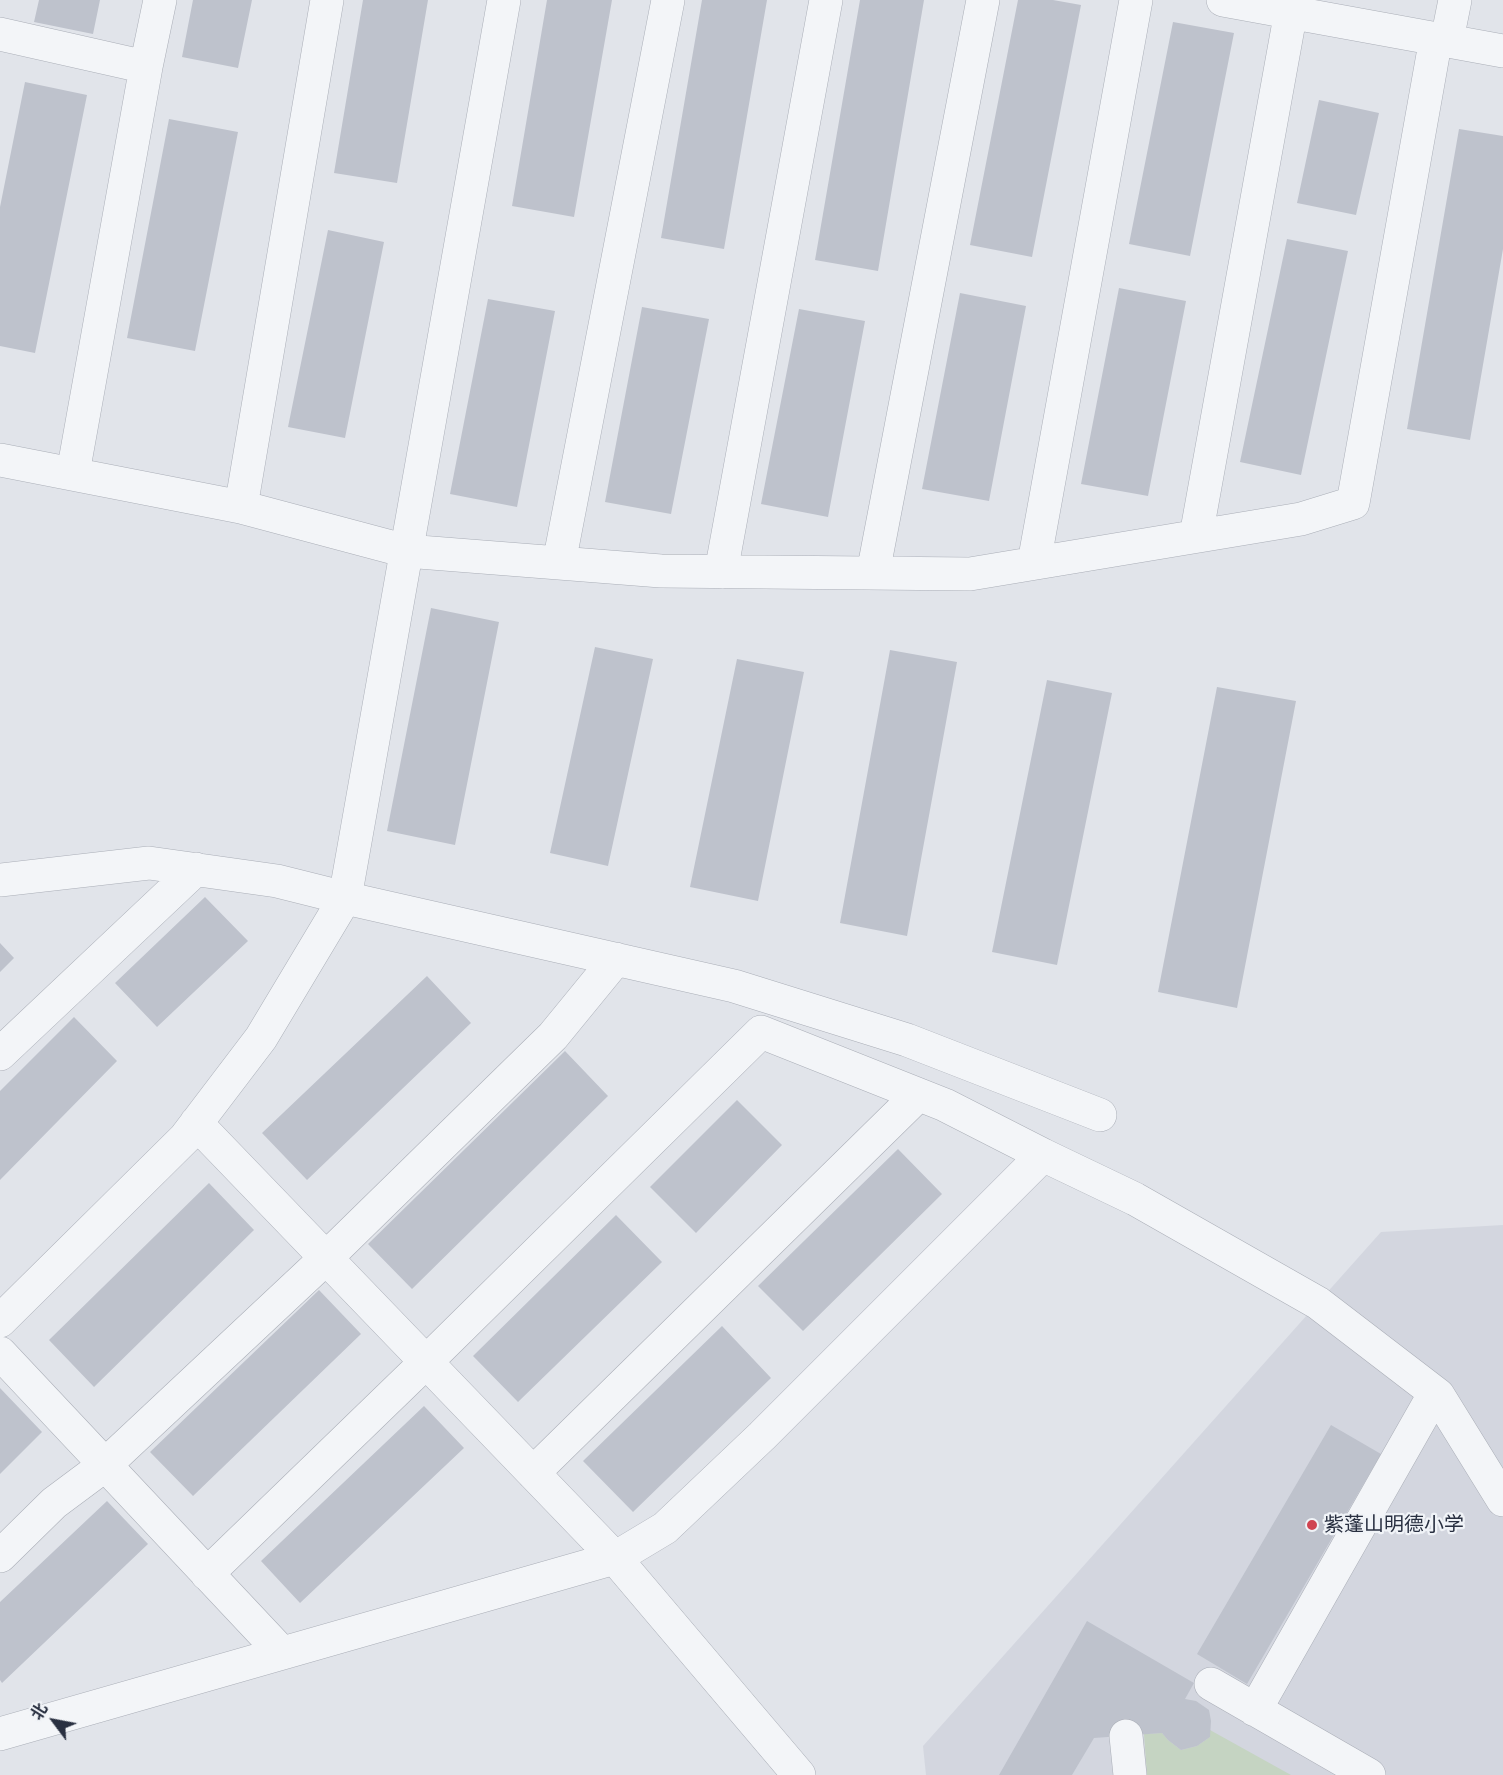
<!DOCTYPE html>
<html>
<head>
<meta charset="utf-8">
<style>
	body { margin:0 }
	#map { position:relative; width:1503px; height:1775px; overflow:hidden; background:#e1e4ea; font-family:"PT Sans","Noto Sans SC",sans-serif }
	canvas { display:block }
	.north { position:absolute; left:24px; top:1691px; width:60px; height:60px; -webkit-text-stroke:4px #f0f3f7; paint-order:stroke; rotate:302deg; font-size:16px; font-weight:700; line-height:24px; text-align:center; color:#293041 }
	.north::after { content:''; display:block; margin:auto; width:21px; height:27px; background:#293041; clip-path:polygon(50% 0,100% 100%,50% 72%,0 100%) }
</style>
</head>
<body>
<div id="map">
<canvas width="1503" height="1775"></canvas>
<div class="north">北</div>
</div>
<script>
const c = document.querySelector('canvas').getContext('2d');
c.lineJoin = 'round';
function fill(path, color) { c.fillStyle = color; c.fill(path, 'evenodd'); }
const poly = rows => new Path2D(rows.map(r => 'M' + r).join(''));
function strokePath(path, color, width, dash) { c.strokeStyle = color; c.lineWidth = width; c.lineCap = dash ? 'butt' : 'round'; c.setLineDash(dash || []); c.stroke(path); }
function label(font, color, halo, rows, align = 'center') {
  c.font = font + ' "PT Sans","Noto Sans SC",sans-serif'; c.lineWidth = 4.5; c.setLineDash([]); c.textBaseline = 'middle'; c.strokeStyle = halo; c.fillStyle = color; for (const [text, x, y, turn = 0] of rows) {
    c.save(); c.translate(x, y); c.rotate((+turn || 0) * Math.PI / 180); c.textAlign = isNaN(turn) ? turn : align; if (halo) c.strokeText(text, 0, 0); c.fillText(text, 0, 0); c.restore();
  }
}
fill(poly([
	[1503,1225,1503,1775,926,1775,923,1746,1381,1232]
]), '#d3d6df');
fill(poly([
	[1210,1730,1291,1775,1147,1775,1144,1734,1162,1733,1168,1740,1181,1750,1197,1746,1210,1737]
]), '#c5d4c2');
fill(poly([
	[39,0,100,0,93,34,34,22],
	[193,0,252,0,238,68,182,57],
	[363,0,428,0,397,183,334,173],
	[547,0,612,0,574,217,512,206],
	[702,0,767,0,724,249,661,238],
	[860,0,924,0,878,271,815,260],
	[1018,0,1053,0,1081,5,1032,257,970,245],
	[1173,22,1234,33,1190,256,1129,244],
	[25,82,87,95,35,353,0,346,0,207],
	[1319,100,1379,113,1356,215,1297,203],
	[169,119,238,132,195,351,127,338],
	[1459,129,1503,136,1503,249,1470,440,1407,429],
	[328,230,384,242,345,438,288,427],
	[1287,239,1348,251,1301,475,1240,462],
	[1119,288,1186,301,1148,496,1081,484],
	[960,293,1026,306,989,501,922,489],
	[488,299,555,311,517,507,450,494],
	[642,307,709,319,671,514,605,502],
	[799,309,865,321,828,517,761,504],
	[431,608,499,622,455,845,387,831],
	[595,647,653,659,608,866,550,853],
	[890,650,957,662,907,936,840,923],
	[737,659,804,672,758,901,690,887],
	[1047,680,1112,693,1057,965,992,952],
	[1217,687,1296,701,1237,1008,1158,992],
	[205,897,248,941,157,1027,115,983],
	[0,943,14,958,0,972],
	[427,976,471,1023,307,1180,262,1133],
	[74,1017,117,1061,0,1180,0,1091],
	[565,1051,608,1096,412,1289,368,1244],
	[737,1100,782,1145,696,1233,650,1187],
	[898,1149,942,1194,803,1331,758,1286],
	[209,1183,254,1230,94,1387,49,1340],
	[616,1215,662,1262,518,1402,473,1356],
	[319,1290,361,1334,193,1496,150,1452],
	[722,1326,771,1378,633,1512,583,1461],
	[0,1388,42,1432,0,1474],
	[424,1406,464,1448,300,1603,261,1561],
	[1331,1425,1381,1454,1247,1684,1197,1654],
	[107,1501,148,1544,2,1683,0,1680,0,1602],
	[1087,1621,1194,1683,1185,1699,1196,1701,1209,1710,1211,1721,1210,1737,1197,1746,1181,1750,1168,1740,1162,1733,1094,1738,1072,1775,999,1775]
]), '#bec2cc');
const street = poly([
	[1223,0,1503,51],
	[0,34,146,67],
	[1447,40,1455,0],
	[0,460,241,507,406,551,661,571,970,574,1301,519,1353,503,1436,38],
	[73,473,146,67,160,0],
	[241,507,327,0],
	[1196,536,1293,0],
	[559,563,668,0],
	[1034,563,1136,0],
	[721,572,826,0],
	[873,573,983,0],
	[0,880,149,863,277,881,345,898,734,986,907,1040,1100,1115],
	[0,1054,196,869],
	[196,1123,615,1558,799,1775],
	[0,1321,185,1138,261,1038,345,898,504,0],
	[0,1353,282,1653],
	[533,1473,918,1095],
	[0,1556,54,1503,105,1465,326,1258,553,1036,616,959],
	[207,1574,426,1362,761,1032,945,1105,1043,1155,1135,1199,1318,1303,1438,1395,1503,1500],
	[1211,1684,1369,1775],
	[1255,1710,1435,1393],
	[0,1734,615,1558,665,1528,762,1436,1043,1155],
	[1126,1736,1130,1775]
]);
strokePath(street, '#aaaeb7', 34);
strokePath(street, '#f3f5f8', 33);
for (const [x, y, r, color] of [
	[1312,1525,6,"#d04451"]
]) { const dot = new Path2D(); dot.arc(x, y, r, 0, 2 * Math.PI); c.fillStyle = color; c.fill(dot); strokePath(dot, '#f0f3f7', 2); }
label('20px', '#293041', '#f0f3f7', [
	["紫蓬山明德小学",1324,1525]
], 'left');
</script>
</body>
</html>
